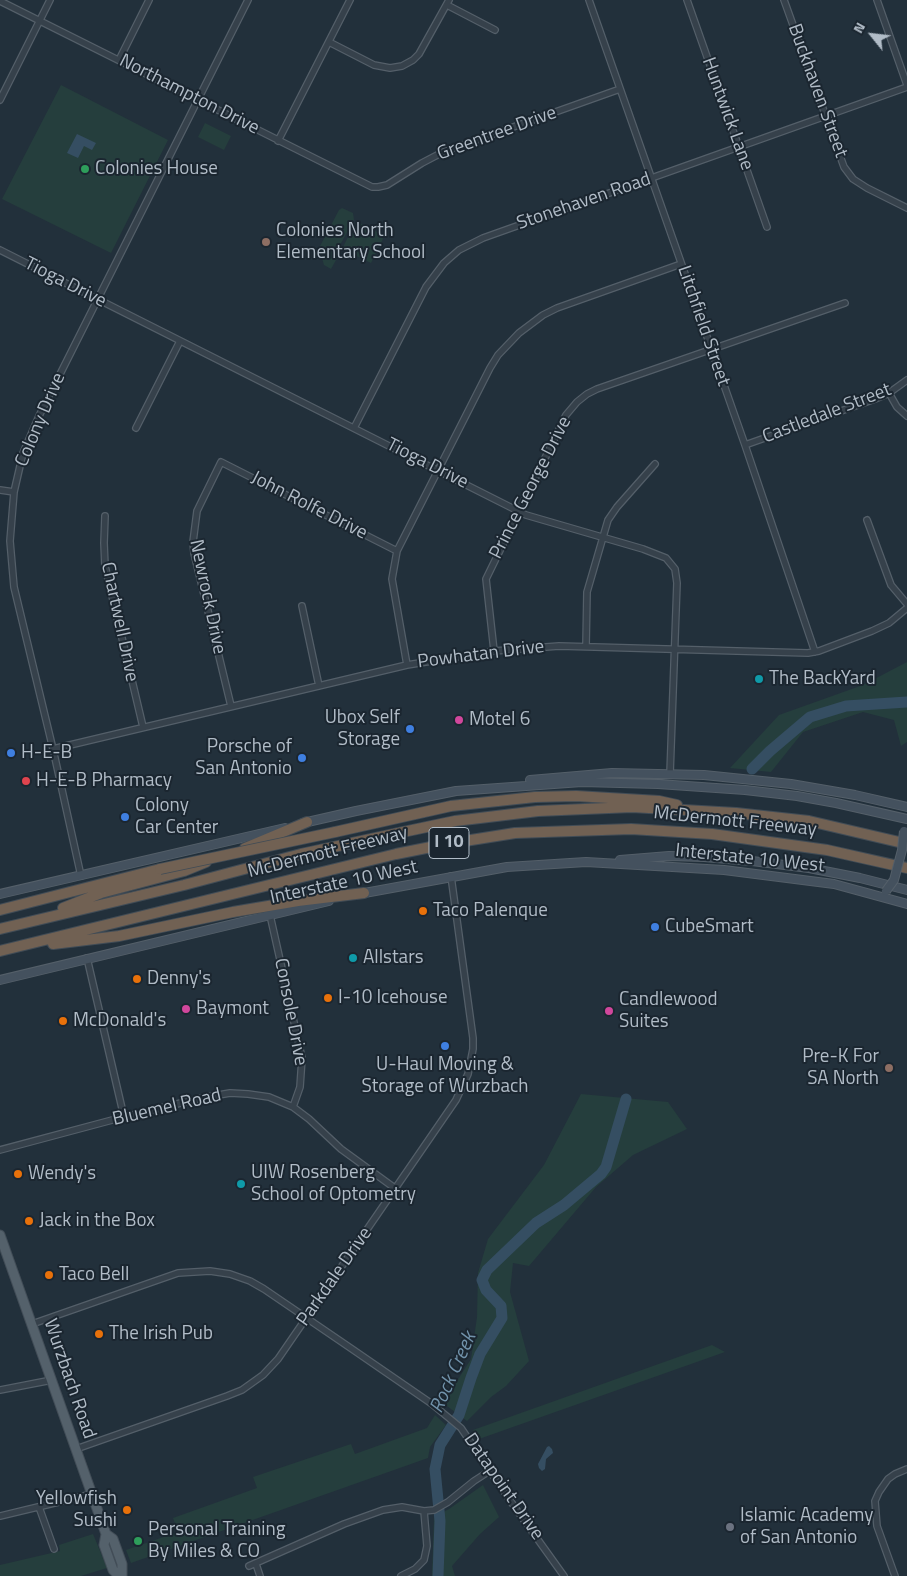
<!DOCTYPE html>
<html>
<head>
<meta charset="utf-8">
<style>
	body { margin:0 }
	#map { position:relative; width:907px; height:1576px; overflow:hidden; background:#22303b; font-family:"Titillium Web",sans-serif }
	canvas { display:block }
	.north { position:absolute; left:847px; top:10px; width:50px; height:50px; -webkit-text-stroke:4px #1b2630; paint-order:stroke; rotate:299deg; font-size:14px; font-weight:700; line-height:20px; text-align:center; color:#b1bcc7 }
	.north::after { content:''; display:block; margin:auto; width:18px; height:22px; background:#b1bcc7; clip-path:polygon(50% 0,100% 100%,50% 72%,0 100%) }
</style>
</head>
<body>
<div id="map">
<canvas width="907" height="1576"></canvas>
<div class="north">N</div>
</div>
<script>
const c = document.querySelector('canvas').getContext('2d');
c.lineJoin = 'round';
function fill(path, color) { c.fillStyle = color; c.fill(path, 'evenodd'); }
const poly = rows => new Path2D(rows.map(r => 'M' + r).join(''));
function strokePath(path, color, width, dash) { c.strokeStyle = color; c.lineWidth = width; c.lineCap = dash ? 'butt' : 'round'; c.setLineDash(dash || []); c.stroke(path); }
function label(font, color, halo, rows, align = 'center') {
  c.font = font + ' "Titillium Web",sans-serif'; c.lineWidth = 4; c.setLineDash([]); c.textBaseline = 'middle'; c.strokeStyle = halo; c.fillStyle = color; for (const [text, x, y, turn = 0] of rows) {
    c.save(); c.translate(x, y); c.rotate((+turn || 0) * Math.PI / 180); c.textAlign = isNaN(turn) ? turn : align; if (halo) c.strokeText(text, 0, 0); c.fillText(text, 0, 0); c.restore();
  }
}
fill(poly([
	[61,85,168,140,111,253,2,199],
	[205,123,231,136,224,150,198,137],
	[342,208,353,213,354,220,340,245,340,253,331,269,324,265,319,248,339,210],
	[356,221,381,234,383,239,371,263,342,249],
	[907,662,907,742,901,746,894,720,863,712,803,732,771,772,730,768,779,715,863,685],
	[581,1094,668,1102,687,1129,633,1155,596,1187,529,1266,513,1263,510,1292,529,1361,506,1386,491,1397,467,1421,443,1403,471,1359,477,1317,478,1273,488,1239,544,1165],
	[712,1345,725,1352,479,1439,473,1430],
	[435,1415,446,1425,430,1447,428,1458,131,1563,126,1550,178,1532,173,1518,257,1488,253,1477,351,1444,355,1454,427,1428],
	[483,1485,499,1517,480,1534,452,1566,455,1576,432,1576,434,1517,449,1509],
	[93,1534,107,1568,81,1576,0,1576,0,1565,60,1551,59,1545]
]), '#253e3d');
fill(poly([
	[77,134,96,143,92,150,84,146,78,158,67,153],
	[549,1446,552,1449,553,1453,546,1459,545,1469,542,1471,539,1468,538,1464,547,1447]
]), '#354e62');
strokePath(poly([
	[752,769,770,751,810,717,846,706,907,702],
	[438,1576,440,1521,435,1469,440,1445,459,1415,471,1378,480,1354,502,1318,501,1306,486,1290,482,1280,487,1270,536,1223,564,1205,601,1174,606,1167,626,1099]
]), '#354e62', 11);
const street = poly([
	[589,0,745,445,815,652],
	[687,0,767,227],
	[784,0,844,167,853,179,867,188,907,208],
	[877,0,907,85],
	[0,1,372,187,378,187,387,185,422,163,443,152,620,89],
	[447,5,495,30],
	[329,42,374,65,390,68,402,66,413,60,419,54,449,0],
	[119,60,149,0],
	[0,100,50,0],
	[278,141,350,0],
	[0,250,526,515,643,549,666,558,675,569,677,583,670,774],
	[889,393,897,407,907,416],
	[136,428,180,341],
	[354,428,426,287,444,263,459,250,483,238,907,87],
	[745,445,875,399,889,393,907,380],
	[0,490,14,492],
	[105,516,104,543,105,566,143,727],
	[867,520,891,585,907,604],
	[302,606,319,686],
	[586,646,587,592,608,520,617,507,655,464],
	[494,651,486,579,566,415,577,402,587,394,597,389,845,303],
	[407,665,392,579,397,551,490,368,498,355,519,333,543,315,557,308,681,264],
	[231,706,194,553,193,542,197,511,221,462,397,551],
	[53,749,407,665,494,651,559,646,808,653,819,651,872,631,889,623,907,608],
	[81,876,53,749,14,587,10,541,14,492,23,453,39,416,248,0],
	[270,915,302,1058,300,1087,293,1107],
	[87,958,124,1117],
	[0,1150,116,1119,201,1098,230,1093,248,1094,269,1097,293,1107,309,1119,341,1149,396,1189],
	[32,1324,178,1273,210,1271,230,1274,250,1281,264,1289,352,1349,432,1404,461,1428,516,1509,564,1576],
	[0,1390,52,1380],
	[76,1449,227,1396,242,1390,263,1375,278,1359,456,1100,468,1074,473,1049,473,1038,451,876],
	[39,1507,54,1549],
	[0,1516,92,1494],
	[256,1564,260,1576],
	[249,1566,344,1524,383,1510,402,1507,424,1511,434,1510,448,1502,474,1481,491,1470],
	[401,1576,415,1569,424,1560,427,1546,424,1511],
	[895,1576,877,1526,875,1501,879,1492,888,1479,895,1474,907,1469]
]);
const secondary = poly([
	[530,780,612,773,704,775,791,784,855,795,907,807],
	[303,823,356,811,456,791,582,782,658,784,745,790,797,796,836,803,907,819],
	[620,860,669,856,704,857,752,861,809,868,860,878,907,890],
	[0,894,285,828],
	[359,894,507,867,586,862,724,870,834,884,907,904],
	[0,980,329,901]
]);
const primary = poly([
	[0,1235,106,1534,104,1545,113,1570,119,1576],
	[106,1534,113,1539,122,1564,122,1576]
]);
const highway = poly([
	[335,832,451,806,535,797,576,796,659,801,677,805],
	[245,848,307,822],
	[63,908,101,893,184,871,206,862],
	[0,910,160,869],
	[0,929,184,885,301,854,403,832,455,821,538,811,632,807,736,813,809,821,907,844],
	[53,944,119,936,233,912,298,901,364,893],
	[0,951,396,854,446,844,515,833,631,829,712,834,827,850,907,868]
]);
strokePath(street, '#545f69', 8);
strokePath(secondary, '#545f69', 10);
strokePath(primary, '#424d57', 11);
strokePath(highway, '#414c56', 12);
strokePath(street, '#36414b', 5.5);
strokePath(secondary, '#44515e', 8);
strokePath(primary, '#54616b', 9);
strokePath(highway, '#716153', 10);
const secondaryBridge = poly([
	[886,891,894,880,902,850,904,831]
]);
const highwayBridge = poly([
	[160,869,335,832]
]);
strokePath(secondaryBridge, '#545f69', 10, []);
strokePath(highwayBridge, '#414c56', 12, []);
strokePath(secondaryBridge, '#44515e', 8);
strokePath(highwayBridge, '#716153', 10);
for (const [x, y, r, color] of [
	[85,169,5,"#2e9e5b"],
	[266,242,5,"#8d6e63"],
	[759,679,5,"#0f9aa8"],
	[459,720,5,"#d1479c"],
	[410,729,5,"#3f7fe0"],
	[11,753,5,"#3f7fe0"],
	[302,758,5,"#3f7fe0"],
	[26,781,5,"#e0444e"],
	[125,817,5,"#3f7fe0"],
	[423,911,5,"#e8710a"],
	[655,927,5,"#3f7fe0"],
	[353,958,5,"#0f9aa8"],
	[137,979,5,"#e8710a"],
	[328,998,5,"#e8710a"],
	[186,1009,5,"#d1479c"],
	[609,1011,5,"#d1479c"],
	[63,1021,5,"#e8710a"],
	[445,1046,5,"#3f7fe0"],
	[889,1068,5,"#8d6e63"],
	[18,1174,5,"#e8710a"],
	[241,1184,5,"#0f9aa8"],
	[29,1221,5,"#e8710a"],
	[49,1275,5,"#e8710a"],
	[99,1334,5,"#e8710a"],
	[127,1510,5,"#e8710a"],
	[730,1527,5,"#6b7280"],
	[138,1541,5,"#2e9e5b"]
]) { const dot = new Path2D(); dot.arc(x, y, r, 0, 2 * Math.PI); c.fillStyle = color; c.fill(dot); strokePath(dot, '#1b2630', 2); }
for (const [x, y, w] of [
	[449,843,40]
]) { const box = new Path2D(); box.roundRect(x - w / 2, y - 15.5, w, 31, 4); c.fillStyle = '#1b2630'; c.fill(box); strokePath(box, '#b1bcc7', 1); }
label('bold 18px', '#b1bcc7', null, [
	["I 10",449,843]
]);
label('19px', '#b1bcc7', '#1b2630', [
	["Buckhaven Street",817,91,70],
	["Northampton Drive",189,95,27],
	["Huntwick Lane",727,114,70],
	["Greentree Drive",497,134,-20],
	["Stonehaven Road",584,202,-19],
	["Tioga Drive",65,283,27],
	["Litchfield Street",703,326,71],
	["Castledale Street",827,414,-21],
	["Colony Drive",41,420,-67],
	["Tioga Drive",427,464,27],
	["Prince George Drive",531,488,-63],
	["John Rolfe Drive",309,506,27],
	["Newrock Drive",207,597,78],
	["Chartwell Drive",119,622,78],
	["Powhatan Drive",481,655,-7],
	["McDermott Freeway",735,822,6],
	["McDermott Freeway",328,853,-14],
	["Interstate 10 West",750,859,6],
	["Interstate 10 West",344,883,-12],
	["Console Drive",290,1012,79],
	["Bluemel Road",167,1108,-13],
	["Parkdale Drive",335,1277,-55],
	["Wurzbach Road",69,1379,71],
	["Datapoint Drive",503,1487,55]
]);
label('19px', '#b1bcc7', '#1b2630', [
	["Colonies House",95,169],
	["Colonies North",276,231],
	["Elementary School",276,253],
	["The BackYard",769,679],
	["Ubox Self",400,718,"right"],
	["Storage",400,740,"right"],
	["Motel 6",469,720],
	["Porsche of",292,747,"right"],
	["San Antonio",292,769,"right"],
	["H-E-B",21,753],
	["H-E-B Pharmacy",36,781],
	["Colony",135,806],
	["Car Center",135,828],
	["Taco Palenque",433,911],
	["CubeSmart",665,927],
	["Allstars",363,958],
	["Denny's",147,979],
	["I-10 Icehouse",338,998],
	["Candlewood",619,1000],
	["Suites",619,1022],
	["Baymont",196,1009],
	["McDonald's",73,1021],
	["Pre-K For",879,1057,"right"],
	["SA North",879,1079,"right"],
	["U-Haul Moving &",445,1065,"center"],
	["Storage of Wurzbach",445,1087,"center"],
	["UIW Rosenberg",251,1173],
	["School of Optometry",251,1195],
	["Wendy's",28,1174],
	["Jack in the Box",39,1221],
	["Taco Bell",59,1275],
	["The Irish Pub",109,1334],
	["Yellowfish",117,1499,"right"],
	["Sushi",117,1521,"right"],
	["Islamic Academy",740,1516],
	["of San Antonio",740,1538],
	["Personal Training",148,1530],
	["By Miles & CO",148,1552]
], 'left');
label('italic 20px', '#7192aa', '#1b2630', [
	["Rock Creek",454,1373,-66]
]);
</script>
</body>
</html>
